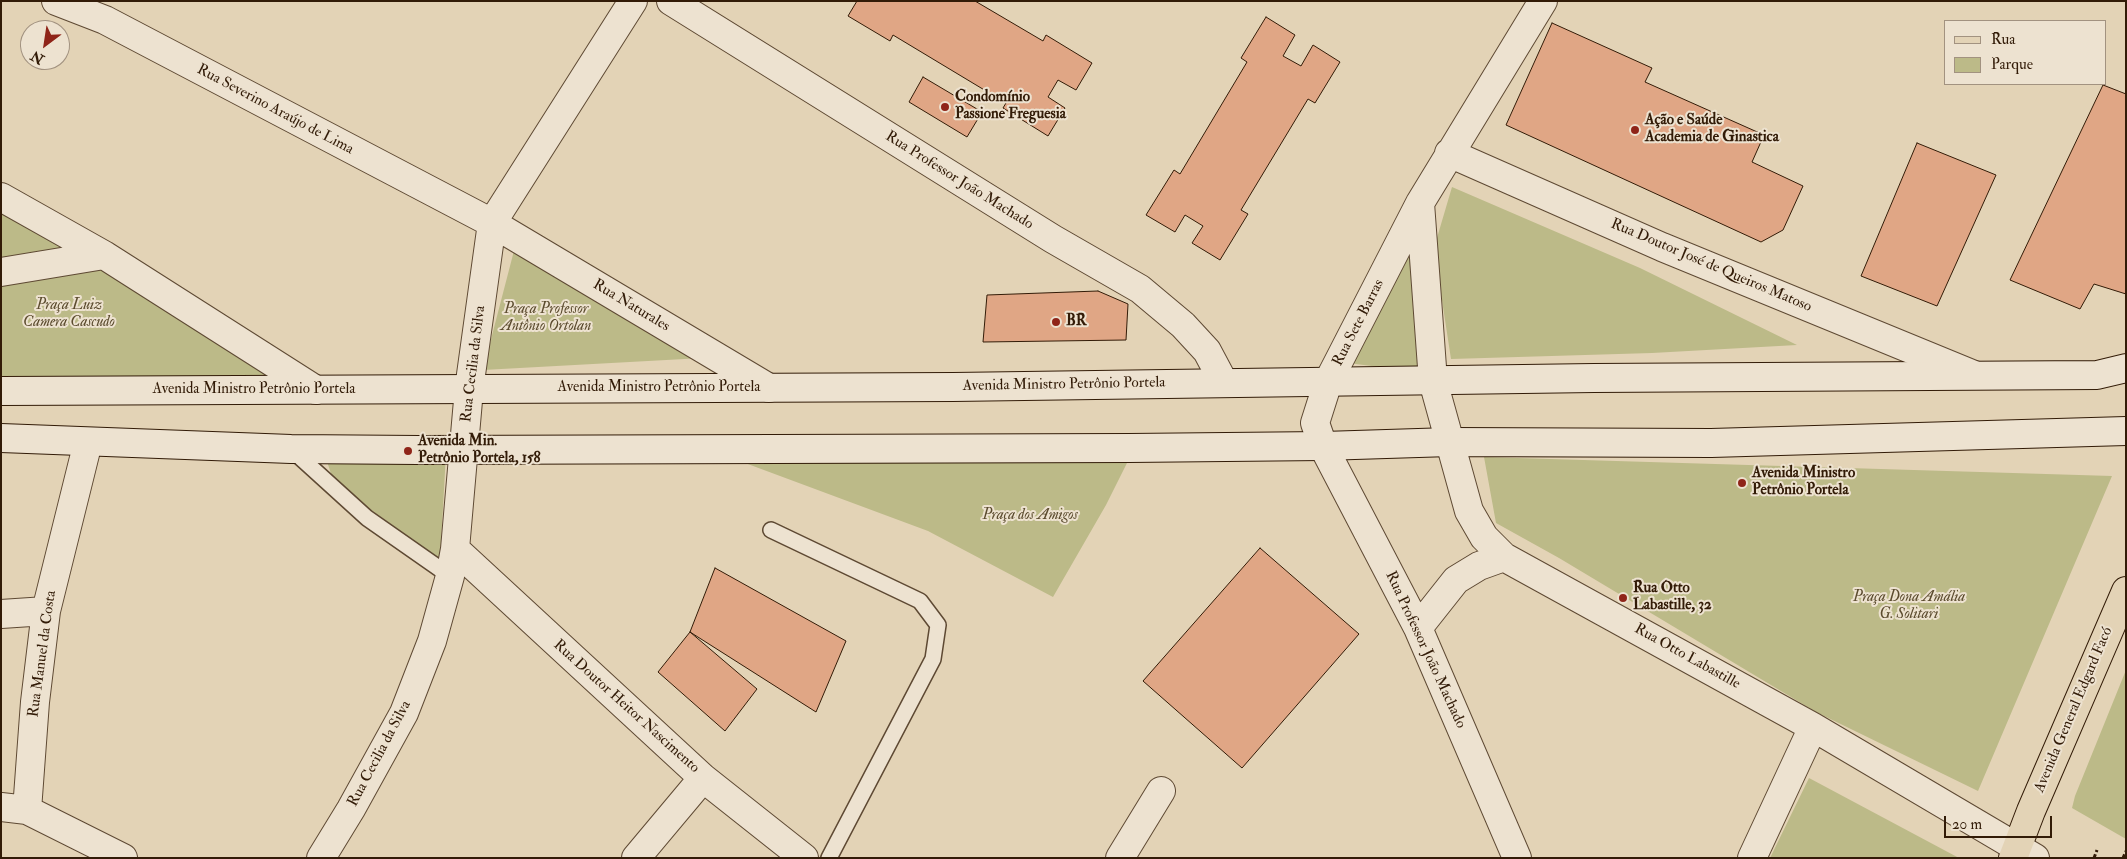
<!DOCTYPE html>
<html>
<head>
<meta charset="utf-8">
<style>
	body { margin:0 }
	#map { position:relative; width:2127px; height:859px; overflow:hidden; background:#e3d3b6; font-family:"IM FELL Double Pica",serif }
	canvas { display:block }
	.frame { position:absolute; inset:0; border:2px solid #321b07; pointer-events:none }
	.legend { position:absolute; left:1944px; top:20px; width:162px; height:65px; box-sizing:border-box; background:#ede2d0; border:1px solid #a29280; margin:0; padding:6px 9px; list-style:none; font-size:15px; color:#321b07 }
	.legend li { display:flex; align-items:center; gap:10px; height:25px }
	.legend b { width:25px; border:1px solid #a29280 }
	.north { position:absolute; left:20px; top:20px; width:50px; height:50px; box-sizing:border-box; background:#ede2d0; border:1px solid #a29280; border-radius:50%; rotate:211deg; font-size:14px; font-weight:700; line-height:20px; text-align:center; color:#321b07 }
	.north::after { content:''; display:block; margin:auto; width:18px; height:22px; background:#8f2418; clip-path:polygon(50% 0,100% 100%,50% 72%,0 100%) }
	.scale { position:absolute; left:1944px; top:816px; width:108px; height:22px; box-sizing:border-box; border:2px solid #321b07; border-top:0; padding-left:6px; font-size:15px; line-height:18px; white-space:nowrap; color:#321b07; -webkit-text-stroke:4px #ede2d0; paint-order:stroke }
</style>
</head>
<body>
<div id="map">
<canvas width="2127" height="859"></canvas>
<div class="frame"></div>
<ul class="legend">
<li><b style="height:6px;background:#e3d3b6"></b>Rua</li>
<li><b style="height:14px;background:#bcba88"></b>Parque</li>
</ul>
<div class="north">N</div>
<div class="scale">20 m</div>
</div>
<script>
const c = document.querySelector('canvas').getContext('2d');
c.lineJoin = 'round';
function fill(path, color) { c.fillStyle = color; c.fill(path, 'evenodd'); }
const poly = rows => new Path2D(rows.map(r => 'M' + r).join(''));
function strokePath(path, color, width, dash) { c.strokeStyle = color; c.lineWidth = width; c.lineCap = dash ? 'butt' : 'round'; c.setLineDash(dash || []); c.stroke(path); }
function label(font, color, halo, rows, align = 'center') {
  c.font = font + ' "IM FELL Double Pica",serif'; c.lineWidth = 4; c.setLineDash([]); c.textBaseline = 'middle'; c.strokeStyle = halo; c.fillStyle = color; for (const [text, x, y, turn = 0] of rows) {
    c.save(); c.translate(x, y); c.rotate((+turn || 0) * Math.PI / 180); c.textAlign = isNaN(turn) ? turn : align; if (halo) c.strokeText(text, 0, 0); c.fillText(text, 0, 0); c.restore();
  }
}
fill(poly([
	[1452,187,1640,268,1797,345,1652,353,1451,359,1434,248],
	[1,196,316,390,1,381],
	[516,243,703,358,483,370],
	[1410,247,1419,372,1348,363],
	[323,449,446,454,440,560,334,483],
	[1132,453,1106,505,1053,597,928,531,737,460],
	[1484,457,2112,476,1978,791,1816,712,1559,558,1496,523],
	[2126,670,2126,839,2072,808,2075,796],
	[1809,778,1959,858,1770,858]
]), '#bcba88');
const building = poly([
	[857,1,975,1,1043,41,1046,35,1092,63,1076,90,1058,80,1048,97,1065,108,1048,136,1003,108,1006,103,893,35,890,41,848,16,857,1],
	[1266,17,1295,35,1283,56,1301,66,1313,45,1340,62,1315,103,1308,99,1241,210,1248,214,1220,260,1192,243,1203,226,1185,215,1175,232,1146,215,1174,170,1180,174,1247,62,1241,58,1266,17],
	[1552,23,1652,68,1645,82,1764,135,1752,162,1803,186,1783,230,1761,242,1506,125,1552,23],
	[923,77,982,112,967,137,909,102,923,77],
	[2103,85,2126,94,2126,294,2094,284,2080,309,2010,280,2103,85],
	[1917,143,1996,175,1937,306,1861,276,1917,143],
	[1098,291,1128,304,1126,340,983,342,987,295,1098,291],
	[1260,548,1359,634,1242,768,1143,681,1260,548],
	[715,568,846,641,816,712,690,632,715,568],
	[690,632,757,689,725,731,658,672,690,632]
]);
fill(building, '#e0a685');
strokePath(building, '#321b07', 1);
const service = poly([
	[291,449,367,518,450,576],
	[771,530,920,601,938,625,933,659,829,858]
]);
const minor = poly([
	[56,1,105,20,492,223,769,388],
	[671,1,1053,239,1140,289,1183,325,1207,351,1224,383],
	[1449,153,1662,247,1974,375],
	[1,197,104,255,316,390],
	[1420,203,1433,381,1469,511,1484,537,1504,557,1813,727,2035,858],
	[1,272,104,255],
	[455,549,703,778,804,858],
	[1,614,46,611],
	[1418,628,1456,580,1479,566,1504,557],
	[1,807,27,810,123,858],
	[27,810,35,702,46,611,88,442],
	[321,858,351,809,404,713,432,641,450,576,455,549,469,389,492,223,633,1],
	[636,858,703,778],
	[1120,858,1161,791],
	[1517,858,1418,628,1323,446,1315,423,1328,382,1420,203,1543,1],
	[1752,858,1813,727]
]);
const secondary = poly([
	[1,391,953,387,1594,378,2097,375,2126,368],
	[1,438,291,449,419,450,1129,448,1323,446,1450,442,1711,443,2126,431]
]);
const primary = poly([
	[2013,858,2031,811,2126,591]
]);
strokePath(service, '#5e4933', 18);
strokePath(minor, '#5e4933', 30);
strokePath(secondary, '#321b07', 30);
strokePath(primary, '#321b07', 30);
strokePath(poly([
	[2094,858,2097,850],
	[2123,858,2126,851]
]), '#321b07', 3, [4, 2.5]);
strokePath(service, '#ede2d0', 15);
strokePath(minor, '#ede2d0', 28);
strokePath(secondary, '#ede2d0', 28);
strokePath(primary, '#e3d3b6', 28);
for (const [x, y, r, color] of [
	[945,107,5,"#8f2418"],
	[1635,130,5,"#8f2418"],
	[1056,322,5,"#8f2418"],
	[408,451,5,"#8f2418"],
	[1742,483,5,"#8f2418"],
	[1623,598,5,"#8f2418"]
]) { const dot = new Path2D(); dot.arc(x, y, r, 0, 2 * Math.PI); c.fillStyle = color; c.fill(dot); strokePath(dot, '#ede2d0', 2); }
label('bold 15px', '#321b07', '#ede2d0', [
	["Condomínio",955,98],
	["Passione Freguesia",955,115],
	["Ação e Saúde",1645,121],
	["Academia de Ginastica",1645,138],
	["BR",1066,322],
	["Avenida Min.",418,442],
	["Petrônio Portela, 158",418,459],
	["Avenida Ministro",1752,474],
	["Petrônio Portela",1752,491],
	["Rua Otto",1633,589],
	["Labastille, 32",1633,606]
], 'left');
label('15px', '#321b07', '#ede2d0', [
	["Rua Severino Araújo de Lima",275,110,28],
	["Rua Professor João Machado",959,181,32],
	["Rua Doutor José de Queiros Matoso",1711,266,23],
	["Rua Naturales",631,306,31],
	["Rua Sete Barras",1359,323,-63],
	["Rua Cecilia da Silva",474,364,-83],
	["Avenida Ministro Petrônio Portela",1064,385,-1],
	["Avenida Ministro Petrônio Portela",659,388],
	["Avenida Ministro Petrônio Portela",254,390],
	["Rua Professor João Machado",1425,650,65],
	["Rua Manuel da Costa",43,654,-82],
	["Rua Otto Labastille",1687,657,29],
	["Rua Doutor Heitor Nascimento",626,707,42],
	["Avenida General Edgard Facó",2074,710,-67],
	["Rua Cecilia da Silva",380,754,-62]
]);
label('italic 15px', '#5b4b2e', '#ede2d0', [
	["Praça Luiz",69,306],
	["Camera Cascudo",69,323],
	["Praça Professor",546,310],
	["Antônio Ortolan",546,327],
	["Praça dos Amigos",1030,516],
	["Praça Dona Amália",1909,598],
	["G. Solitari",1909,615]
]);
</script>
</body>
</html>
